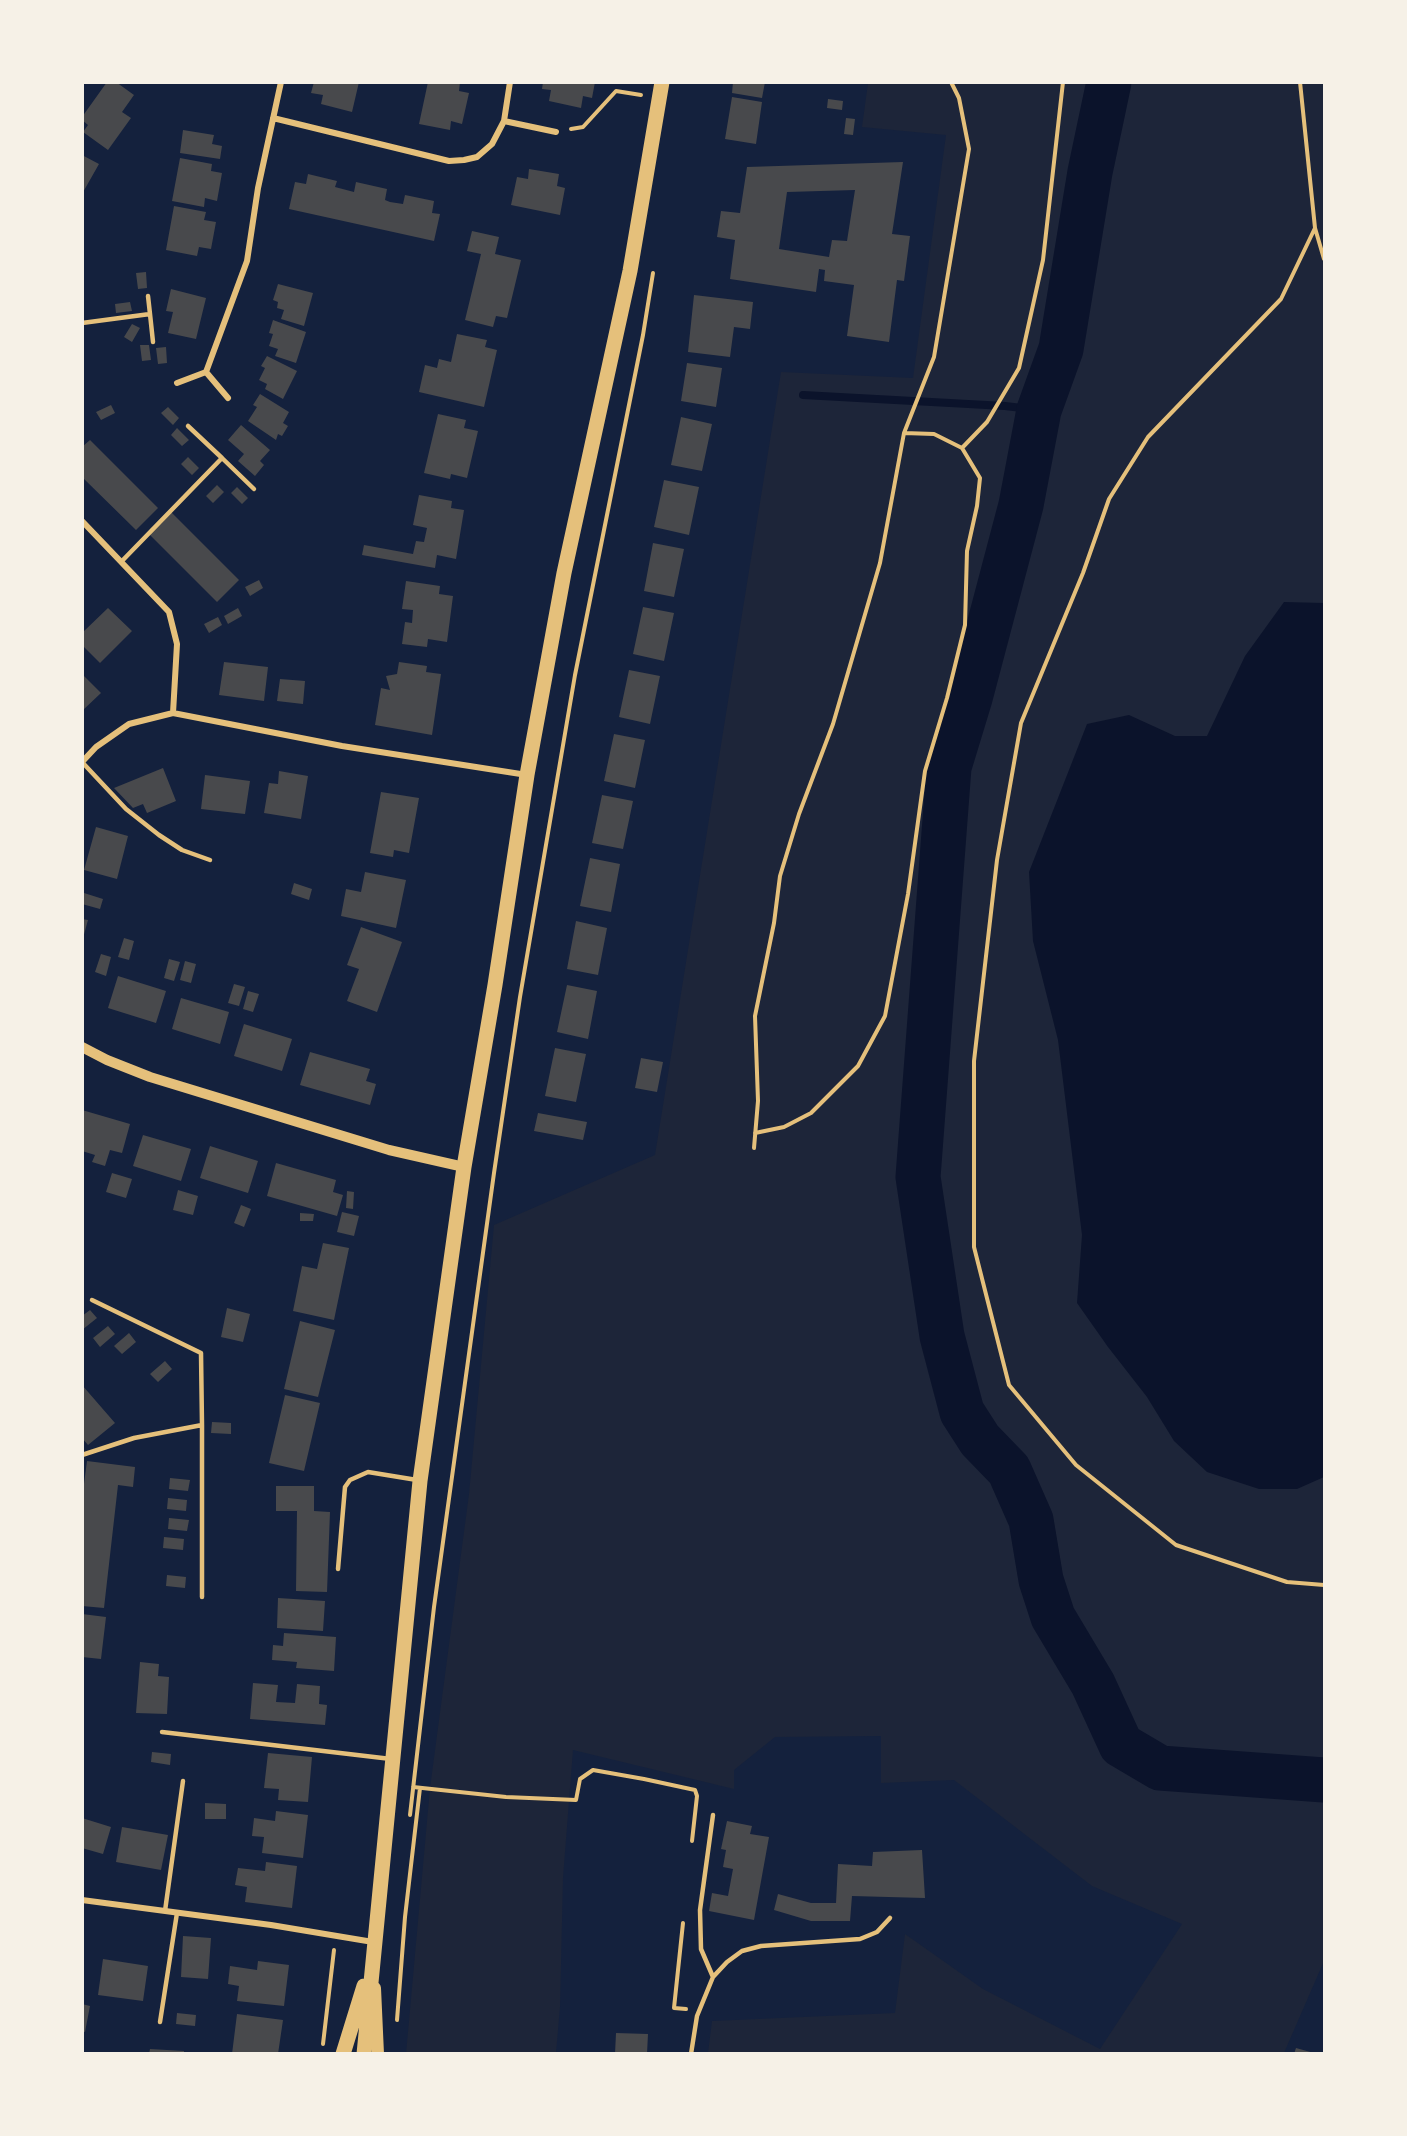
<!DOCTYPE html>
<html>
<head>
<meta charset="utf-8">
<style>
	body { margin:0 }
	#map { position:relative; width:1407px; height:2136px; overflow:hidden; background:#14213d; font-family:Mulish,sans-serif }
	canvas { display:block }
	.frame { position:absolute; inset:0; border:84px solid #f6f1e7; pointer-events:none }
</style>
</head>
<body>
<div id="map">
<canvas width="1407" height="2136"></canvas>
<div class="frame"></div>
</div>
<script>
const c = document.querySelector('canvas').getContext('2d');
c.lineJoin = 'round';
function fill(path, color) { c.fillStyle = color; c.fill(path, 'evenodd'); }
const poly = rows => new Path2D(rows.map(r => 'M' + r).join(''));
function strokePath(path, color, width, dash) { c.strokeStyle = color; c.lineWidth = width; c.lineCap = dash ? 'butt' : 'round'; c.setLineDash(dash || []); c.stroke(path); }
fill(poly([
	[868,83,1324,83,1324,1961,1284,2053,708,2053,712,2021,895,2013,905,1934,983,1989,1100,2049,1182,1924,1092,1886,954,1780,881,1783,881,1736,775,1737,734,1770,734,1789,573,1750,563,1878,560,2007,556,2053,406,2054,430,1788,469,1494,494,1225,655,1155,781,372,913,378,946,135,862,127]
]), '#1d2539');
fill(poly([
	[1284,602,1324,603,1324,1477,1297,1489,1259,1489,1207,1472,1174,1441,1147,1397,1108,1347,1077,1303,1082,1235,1058,1040,1033,941,1029,872,1087,724,1129,715,1175,736,1207,736,1245,656]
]), '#0b132b');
strokePath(poly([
	[803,395,1005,406,1039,410]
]), '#0b132b', 8);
strokePath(poly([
	[1109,82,1090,172,1061,349,1039,410,1021,505,970,698,949,767,918,1177,942,1336,962,1412,980,1440,1009,1470,1031,1520,1041,1580,1053,1617,1093,1684,1121,1745,1160,1768,1324,1780]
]), '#0b132b', 45);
fill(poly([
	[107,82,116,82,134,95,122,112,131,118,108,150,83,132,88,125,82,120,82,117],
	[314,82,359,82,352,112,321,104,323,95,311,93],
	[428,82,460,82,459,91,469,93,462,124,451,121,450,130,419,124],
	[543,82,595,82,592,98,583,96,581,108,549,101,551,90,542,89],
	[733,82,765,82,762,98,732,93],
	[732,97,762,102,756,144,725,139],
	[828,99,843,101,842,110,827,108],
	[846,118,855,119,853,135,844,134],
	[183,130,214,135,212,144,222,146,220,159,180,153],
	[82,155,99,164,82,194],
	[180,158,212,164,211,171,222,173,217,201,205,198,204,207,172,201],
	[903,162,892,234,910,236,904,281,897,280,889,342,847,336,854,285,824,281,825,270,819,269,816,292,730,279,735,240,717,237,721,211,740,213,747,167],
	[855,190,847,241,832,240,829,257,779,249,787,192],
	[529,169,559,174,557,186,565,188,560,215,511,205,517,177,528,179],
	[308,174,337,181,335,187,354,192,356,182,387,189,385,200,390,202,403,204,405,195,434,201,432,213,440,214,434,241,289,209,295,182,306,184],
	[174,206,206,212,204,220,216,222,211,249,199,247,197,256,166,250],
	[472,231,499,237,495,254,521,260,507,318,496,316,493,327,465,320,481,254,467,251],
	[146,272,147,288,138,289,136,273],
	[278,284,313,293,304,326,281,319,284,310,277,308,278,302,273,300],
	[171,289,206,298,196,339,168,333,173,312,166,311],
	[694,295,753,302,750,329,734,327,730,357,688,352],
	[130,302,132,311,116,313,115,304],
	[273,320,306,332,296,363,275,356,278,349,269,346,273,334,269,333],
	[132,324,140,328,132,342,124,337],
	[457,334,487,340,485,347,497,350,484,407,419,392,425,365,437,368,439,359,451,362],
	[140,345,149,345,151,360,142,361],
	[166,347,167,363,158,364,156,348],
	[267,356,297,371,283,399,265,389,267,384,259,380,265,368,261,366],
	[687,363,722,368,716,407,681,401],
	[260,394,289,412,283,423,288,426,282,436,278,434,276,440,248,421,257,407,253,405],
	[111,405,115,413,101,420,96,412],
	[168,407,179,418,173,425,161,413],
	[438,414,466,420,464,428,478,431,467,478,451,474,450,479,424,473],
	[681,417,712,424,702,471,671,465],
	[241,425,270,450,260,461,264,465,255,476,238,461,244,454,228,440],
	[177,428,189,440,182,446,171,435],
	[90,440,158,508,136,530,82,477,82,447],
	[188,457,199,468,192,475,181,464],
	[664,480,699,487,689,535,654,527],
	[217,485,224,492,213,503,206,496],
	[237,487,248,498,242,504,231,493],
	[419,495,452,501,451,508,464,510,456,559,437,555,435,568,362,555,364,545,413,554,416,541,424,542,427,528,413,525],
	[171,512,239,580,217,602,149,534],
	[653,543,684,549,674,597,644,591],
	[259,580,263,588,250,596,245,587],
	[406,581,440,586,439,594,453,596,447,642,428,639,427,647,402,644,405,622,412,623,413,610,402,609],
	[643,607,674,613,664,661,633,654],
	[108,608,132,631,100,663,82,645,82,633],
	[238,608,242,616,228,624,224,616],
	[218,617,222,625,209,633,204,624],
	[224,662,268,667,264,701,219,695],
	[399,662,427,666,426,672,441,674,432,735,375,725,381,688,390,690,386,676,397,674],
	[629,670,660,676,650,724,619,717],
	[82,674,101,693,82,711],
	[280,679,305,681,303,704,277,701],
	[614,734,645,740,635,788,604,781],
	[163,768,176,801,147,813,143,804,133,808,114,788],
	[279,771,308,776,301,819,264,813,269,783,278,784],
	[205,775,250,781,245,814,201,809],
	[381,792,419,798,409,853,394,850,393,857,370,853],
	[602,795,633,801,623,849,592,843],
	[96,827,128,836,117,879,84,870],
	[590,858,620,864,611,912,580,906],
	[365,872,406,880,396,928,341,916,346,889,361,892],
	[294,883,312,889,309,900,291,894],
	[84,893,103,899,100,909,82,904],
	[82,919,88,920,83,938,82,938],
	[576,921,607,928,598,975,567,969],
	[361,927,402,942,377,1012,347,1001,359,969,347,965],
	[124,938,134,941,129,960,118,957],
	[101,954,111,957,106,976,95,972],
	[169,959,180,962,174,981,164,978],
	[185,961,196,964,191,983,180,980],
	[118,976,166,991,156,1023,108,1008],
	[234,984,245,987,239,1006,228,1003],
	[567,985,597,991,588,1039,557,1032],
	[248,991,259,994,253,1012,243,1009],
	[181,998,229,1012,220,1044,172,1029],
	[244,1024,292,1039,282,1071,234,1056],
	[555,1048,586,1054,576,1102,545,1096],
	[310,1052,370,1069,366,1081,376,1084,370,1105,300,1085],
	[641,1058,663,1062,657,1092,635,1088],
	[82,1110,130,1124,122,1153,110,1150,105,1166,92,1162,95,1155,82,1151],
	[538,1113,587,1122,583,1140,534,1131],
	[143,1135,191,1149,181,1181,133,1166],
	[210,1146,258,1161,248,1193,200,1178],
	[276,1163,336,1180,333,1192,343,1195,337,1216,267,1196],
	[112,1173,132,1179,126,1198,106,1192],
	[178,1190,198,1196,193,1215,173,1210],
	[347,1191,354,1192,353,1209,346,1208],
	[241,1205,251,1209,244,1227,234,1223],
	[342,1212,359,1216,354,1236,337,1232],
	[300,1213,314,1214,313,1221,300,1221],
	[323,1243,349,1248,334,1320,293,1311,302,1266,317,1269],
	[227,1308,250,1314,243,1342,221,1337],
	[90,1310,97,1318,82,1330,82,1316],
	[300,1321,335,1330,318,1397,284,1389],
	[108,1326,115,1334,100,1347,93,1338],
	[129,1333,136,1342,122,1354,114,1346],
	[165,1361,172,1369,158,1382,150,1374],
	[82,1385,115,1423,88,1445,82,1438],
	[285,1395,320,1403,304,1471,269,1463],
	[212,1422,231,1423,231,1434,211,1433],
	[87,1461,135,1467,133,1487,118,1485,104,1608,82,1606,82,1499],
	[170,1478,190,1480,188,1491,169,1489],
	[276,1486,314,1486,314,1511,330,1512,327,1592,296,1591,297,1511,276,1511],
	[168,1498,187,1500,186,1511,167,1509],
	[169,1518,189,1520,187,1531,168,1529],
	[164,1537,184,1539,183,1550,163,1548],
	[167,1575,186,1577,185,1588,166,1586],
	[278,1598,325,1601,323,1631,277,1628],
	[82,1614,106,1617,101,1659,82,1657],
	[284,1633,336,1637,334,1671,296,1668,297,1662,272,1660,273,1645,283,1646],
	[140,1662,159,1664,158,1676,169,1677,167,1714,136,1713],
	[253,1683,278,1685,276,1702,295,1703,297,1684,320,1686,319,1704,327,1705,325,1725,250,1719],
	[152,1752,171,1754,170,1765,151,1762],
	[268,1753,312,1757,308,1802,278,1800,279,1789,264,1788],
	[205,1803,226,1804,226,1819,205,1819],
	[276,1811,308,1815,303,1858,262,1853,264,1837,252,1836,254,1818,275,1821],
	[82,1818,111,1827,103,1854,82,1848],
	[727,1821,752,1826,750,1834,769,1837,754,1920,709,1911,712,1893,728,1896,733,1869,723,1867,726,1850,721,1849],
	[122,1827,168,1835,161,1870,116,1862],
	[922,1850,925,1898,852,1896,850,1921,811,1921,774,1910,778,1894,811,1903,836,1903,838,1864,872,1866,873,1852],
	[266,1862,297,1866,292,1908,245,1902,247,1887,235,1885,238,1868,265,1871],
	[183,1936,211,1938,208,1979,181,1977],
	[103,1959,148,1966,143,2001,98,1995],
	[258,1961,289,1965,284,2006,237,2001,239,1986,228,1984,230,1966,257,1970],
	[82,2004,90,2006,85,2032,82,2031],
	[177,2013,196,2015,195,2026,176,2024],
	[237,2014,283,2020,278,2054,232,2054],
	[616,2033,648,2034,647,2054,615,2054],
	[1296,2048,1314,2053,1314,2054,1294,2054],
	[150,2049,184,2051,184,2054,149,2054]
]), '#48494c');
strokePath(poly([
	[1300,82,1315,228,1324,259],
	[571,129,583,127,616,91,641,95],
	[1315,228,1281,299,1148,437,1109,499,1083,573,1021,723,997,860,974,1061,974,1247,1009,1385,1076,1465,1176,1545,1287,1582,1324,1585],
	[962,448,987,422,1019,368,1043,260,1063,82],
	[755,1133,784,1127,811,1113,858,1066,885,1016,908,894,925,771,947,698,965,625,967,551,977,506,980,478,962,448,934,434,904,433],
	[754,1148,758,1101,755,1016,774,923,780,876,799,814,833,724,880,563,904,433,934,357,969,149,959,98,951,82],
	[413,1787,506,1797,576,1800,580,1779,593,1770,644,1779,695,1790,697,1796,692,1841],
	[410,1815,434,1607,494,1173,520,997,575,675,643,335,653,273],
	[683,1923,674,2008,686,2009],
	[397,2020,405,1917,420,1788],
	[323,2044,334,1950]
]), '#e5c07b', 4);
strokePath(poly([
	[148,296,150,314],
	[82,323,150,314,153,342],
	[188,426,222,458],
	[122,561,222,458,254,489],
	[82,762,126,809,159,835,182,850,210,860],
	[92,1300,201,1353,202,1425],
	[82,1455,134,1438,202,1425,202,1597],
	[338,1569,345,1487,350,1480,368,1472,417,1480],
	[162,1732,391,1759],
	[165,1911,183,1781],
	[713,1977,701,1949,700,1910,713,1815],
	[160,2022,177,1913],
	[691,2054,697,2016,713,1977,727,1962,742,1951,761,1946,860,1939,877,1932,890,1918]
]), '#e5c07b', 4.5);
strokePath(poly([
	[273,118,449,161,464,160,477,157,492,144,504,121,510,82],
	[504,121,556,132],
	[206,372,247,261,258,188,281,82],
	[177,383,206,372,228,398],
	[82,521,169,612,177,644,173,713],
	[82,762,96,747,129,724,173,713,342,746,527,775],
	[82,1900,271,1925,373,1942]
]), '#e5c07b', 6);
strokePath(poly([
	[82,1047,107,1060,150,1077,389,1150,464,1167]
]), '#e5c07b', 10);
strokePath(poly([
	[375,1988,378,2054]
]), '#e5c07b', 12);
strokePath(poly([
	[343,2054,364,1986],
	[364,2054,420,1481,464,1167,495,985,527,775,564,573,630,271,662,82]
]), '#e5c07b', 15);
</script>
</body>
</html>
